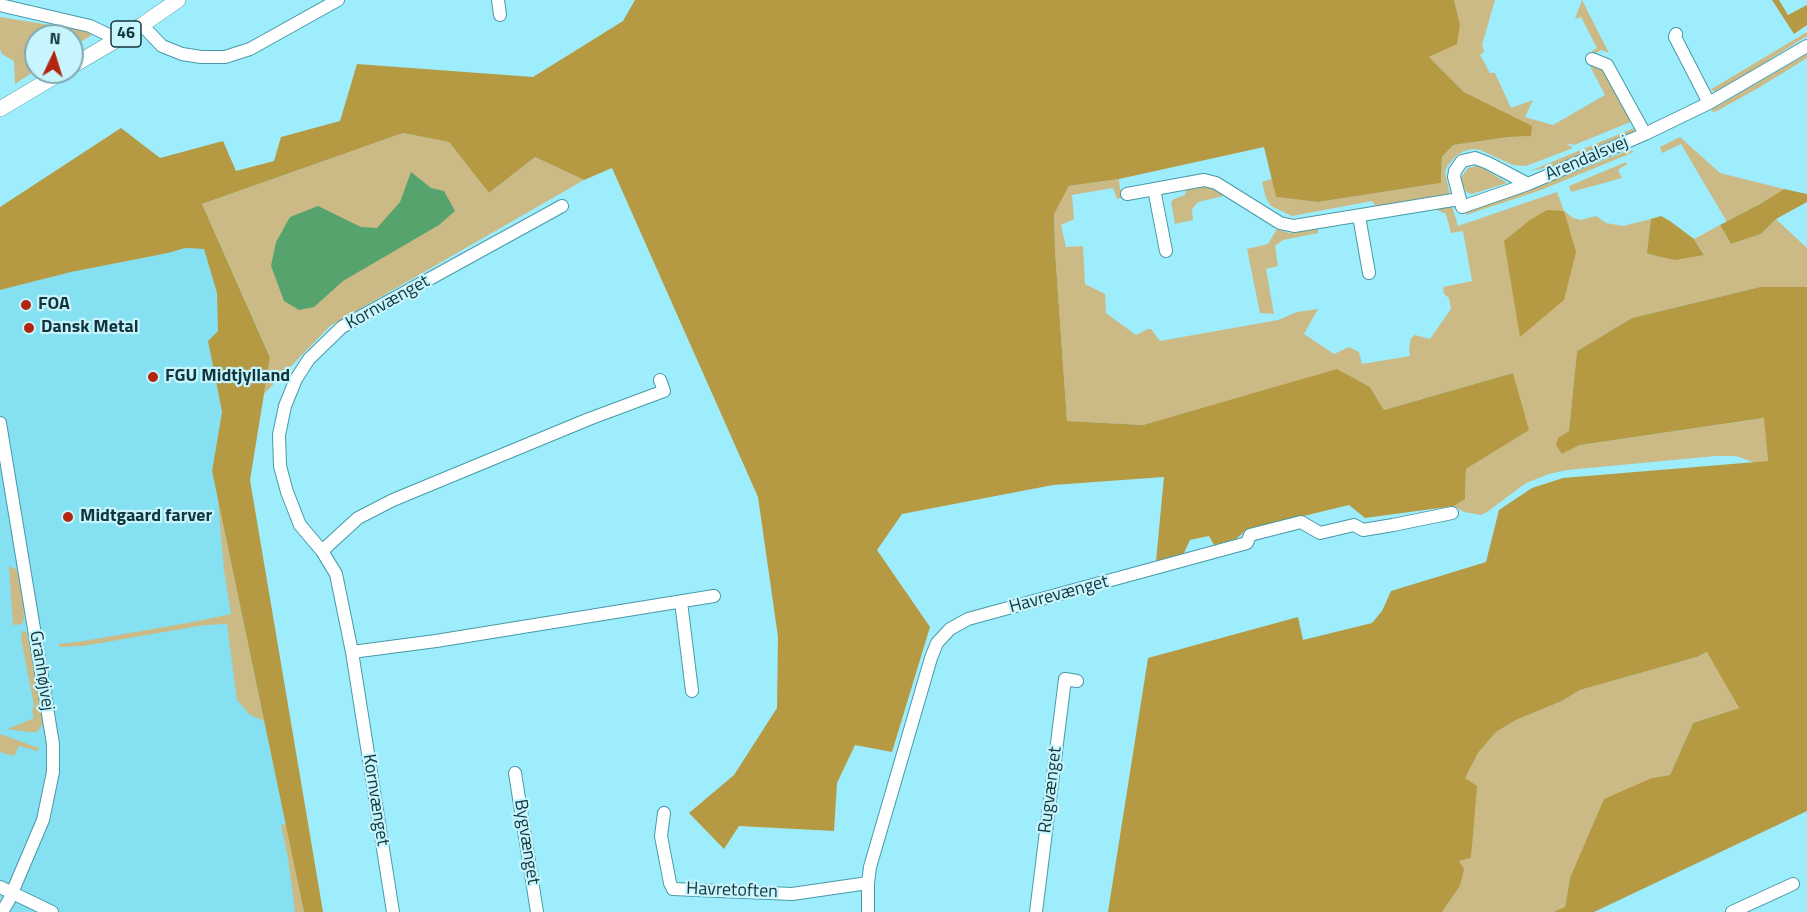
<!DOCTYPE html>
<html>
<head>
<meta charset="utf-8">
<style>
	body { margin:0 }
	#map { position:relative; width:1807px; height:912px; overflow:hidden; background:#9dedfd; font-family:"Titillium Web",sans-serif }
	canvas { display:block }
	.north { position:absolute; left:24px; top:24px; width:60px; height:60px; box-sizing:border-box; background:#c7f5fe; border:2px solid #7fa8b0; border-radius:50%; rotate:4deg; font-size:16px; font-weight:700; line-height:24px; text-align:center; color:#13353c }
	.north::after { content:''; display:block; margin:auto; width:21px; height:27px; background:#b2250f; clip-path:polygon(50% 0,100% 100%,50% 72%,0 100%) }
</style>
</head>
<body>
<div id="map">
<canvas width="1807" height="912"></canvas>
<div class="north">N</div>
</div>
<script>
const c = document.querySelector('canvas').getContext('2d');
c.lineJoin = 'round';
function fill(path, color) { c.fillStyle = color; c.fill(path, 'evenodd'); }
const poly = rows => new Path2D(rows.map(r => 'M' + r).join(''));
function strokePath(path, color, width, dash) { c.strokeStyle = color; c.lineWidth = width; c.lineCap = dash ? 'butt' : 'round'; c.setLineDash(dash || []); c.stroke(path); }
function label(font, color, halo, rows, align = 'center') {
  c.font = font + ' "Titillium Web",sans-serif'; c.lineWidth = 4.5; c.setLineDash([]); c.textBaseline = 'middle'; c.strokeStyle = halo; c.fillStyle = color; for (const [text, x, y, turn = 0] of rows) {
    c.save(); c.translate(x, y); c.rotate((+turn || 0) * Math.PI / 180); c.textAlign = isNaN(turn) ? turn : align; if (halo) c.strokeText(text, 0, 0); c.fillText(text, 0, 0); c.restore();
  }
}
fill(poly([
	[185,248,204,249,217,293,218,331,208,342,222,412,212,471,304,912,0,912,0,290,71,272,168,253]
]), '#85e0f1');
fill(poly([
	[1454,0,1495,0,1482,45,1484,52,1480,55,1490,73,1495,73,1511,108,1533,100,1525,117,1553,125,1605,95,1589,64,1603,69,1633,121,1574,145,1566,143,1573,148,1526,166,1513,165,1480,150,1473,149,1464,151,1456,156,1448,165,1445,172,1450,196,1376,207,1372,201,1292,216,1271,206,1266,198,1262,182,1272,179,1276,197,1318,202,1441,183,1442,157,1453,145,1509,137,1531,136,1531,126,1464,92,1429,57,1460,24],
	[1582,0,1609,53,1601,50,1593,55,1591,52,1597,48,1581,17,1575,19],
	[0,17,87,31,92,35,72,47,72,36,36,36,36,70,15,84,14,61,2,54,0,49],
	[1807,32,1807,36,1753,70,1716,91,1710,90],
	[1807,54,1807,58,1760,87,1717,111,1713,112,1711,110],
	[1634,128,1633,132,1570,160,1553,166,1530,171],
	[403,133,449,142,489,193,535,157,584,180,330,326,264,394,270,356,202,204],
	[1680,137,1720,173,1784,189,1760,204,1727,222,1681,144,1662,153,1660,147],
	[1629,150,1634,152,1541,190,1466,215,1465,211,1542,185],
	[1626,162,1627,164,1618,170,1622,178,1571,192,1569,186],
	[1476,166,1480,166,1507,183,1472,194,1466,192,1462,183,1461,177,1468,168],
	[1119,179,1120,190,1126,189,1127,196,1117,199,1113,188,1072,195,1074,219,1061,225,1066,247,1083,246,1085,284,1105,294,1106,313,1136,335,1148,329,1151,329,1160,341,1278,320,1297,312,1318,309,1304,334,1334,354,1349,347,1359,352,1362,364,1410,356,1409,349,1411,338,1415,335,1430,339,1451,309,1449,298,1444,294,1443,287,1472,281,1463,231,1451,233,1446,214,1435,209,1452,206,1458,226,1557,192,1564,211,1573,218,1581,220,1596,216,1606,223,1623,226,1651,219,1647,252,1649,255,1704,254,1694,239,1720,225,1731,244,1761,234,1776,219,1807,248,1807,287,1760,287,1632,318,1577,351,1569,432,1559,438,1562,454,1580,445,1765,418,1768,462,1756,463,1736,456,1716,456,1567,470,1549,474,1526,483,1487,512,1481,515,1464,512,1454,506,1465,499,1466,469,1528,430,1513,373,1384,410,1370,387,1337,370,1143,425,1067,421,1055,251,1054,214,1069,186],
	[1209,186,1223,192,1223,196,1198,202,1192,209,1193,220,1175,224,1171,202,1174,199,1185,195,1186,190],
	[1277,229,1289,233,1318,229,1318,233,1283,240,1275,246,1278,266,1266,269,1274,314,1260,313,1247,249,1268,244],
	[218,500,264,721,250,715,237,700,227,624,205,625,83,646,60,647,58,644,84,641,193,622,231,614,224,570],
	[9,566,17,570,23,602,24,619,22,624,13,625],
	[22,631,26,632,28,636,43,724,37,732,29,732,7,729,34,718,32,711,34,705,21,639],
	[1708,652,1739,708,1693,723,1670,775,1652,778,1570,878,1565,907,1553,912,1442,912,1460,886,1459,861,1471,858,1472,840,1464,778,1478,753,1496,732,1516,720,1562,701,1580,690,1697,657],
	[0,734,39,748,38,751,19,746,14,756,0,752],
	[286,824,304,912,295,912,288,858,281,825]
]), '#cbba86');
fill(poly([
	[635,0,1454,0,1460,24,1457,44,1429,57,1464,92,1532,126,1531,136,1509,137,1453,145,1442,157,1441,183,1318,202,1276,197,1264,147,1119,179,1069,186,1054,214,1055,251,1067,421,1143,425,1337,369,1370,387,1384,410,1513,373,1529,430,1466,469,1465,499,1454,506,1365,518,1349,505,1246,530,1236,539,1214,545,1209,536,1190,540,1183,555,1156,561,1164,477,1053,485,902,514,877,550,930,627,892,752,855,745,837,783,834,831,739,826,724,849,689,813,734,775,777,708,778,637,758,497,612,168,584,180,535,157,489,193,449,142,403,133,202,204,270,357,250,480,323,912,304,912,212,471,222,412,208,341,218,331,217,293,204,249,185,248,168,253,71,272,0,290,0,207,121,128,160,158,223,141,236,171,274,161,281,137,340,121,357,64,533,77,623,21],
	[1772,0,1779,0,1788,15,1807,5,1807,25,1794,34],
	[1784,189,1807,194,1807,202,1776,219,1761,234,1731,244,1720,225,1760,204],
	[1547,210,1564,211,1576,252,1564,300,1520,337,1504,241,1530,220],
	[1661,216,1670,221,1694,239,1704,255,1675,260,1648,254,1647,252,1651,219],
	[1760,287,1807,287,1807,811,1594,912,1553,912,1565,907,1570,878,1604,799,1652,778,1670,775,1693,723,1739,708,1707,652,1697,657,1580,690,1562,701,1516,720,1496,732,1478,753,1465,778,1477,786,1471,858,1459,861,1464,869,1460,886,1442,912,1108,912,1148,658,1298,617,1303,640,1372,623,1382,611,1391,591,1486,562,1499,510,1532,488,1563,478,1768,461,1764,418,1580,445,1562,454,1556,445,1558,438,1569,431,1577,351,1632,318]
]), '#b59a43');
fill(poly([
	[411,172,431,188,444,191,455,211,439,225,343,281,314,307,299,310,284,301,271,266,276,242,290,217,318,206,361,227,377,228,400,202]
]), '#57a36d');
const minor = poly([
	[498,0,500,15],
	[0,5,90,26,117,39],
	[142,25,162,46,182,54,201,57,225,57,250,49,338,0],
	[1676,34,1675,37,1709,103],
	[1592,59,1607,65,1645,134],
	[1528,184,1488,163,1475,158,1462,161,1455,171,1454,177,1462,207,1528,184,1645,134,1709,103,1807,46],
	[1154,189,1166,251],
	[1127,194,1204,180,1216,183,1280,223,1294,226,1459,199],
	[1359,216,1369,273],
	[0,423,53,744,53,772,43,820,9,900,2,912],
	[322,551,358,518,393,500,589,419,664,391,660,380],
	[681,602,692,691],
	[352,652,436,641,714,596],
	[515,773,537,912],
	[664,813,661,836,670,883,673,889,792,894,868,883],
	[0,887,52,912],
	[393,912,352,652,336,574,322,551,300,525,287,492,280,466,279,435,285,406,296,379,309,359,342,327,562,206],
	[868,912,868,883,870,867,931,658,937,643,950,629,968,619,1247,543,1250,535,1301,522,1320,533,1354,525,1363,530,1393,525,1452,513],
	[1036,912,1065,679,1077,681],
	[1732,912,1793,884]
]);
const major = poly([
	[72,66,142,25,178,0],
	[0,109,62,72]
]);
strokePath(minor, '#4899a8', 14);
strokePath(major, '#4899a8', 16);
strokePath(minor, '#fff', 12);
strokePath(major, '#fff', 15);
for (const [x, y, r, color] of [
	[26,305,6,"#b2250f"],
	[29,328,6,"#b2250f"],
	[153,377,6,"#b2250f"],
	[68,517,6,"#b2250f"]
]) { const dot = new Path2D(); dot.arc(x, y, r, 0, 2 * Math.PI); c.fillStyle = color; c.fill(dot); strokePath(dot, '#c7f5fe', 2); }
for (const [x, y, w] of [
	[126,34,30]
]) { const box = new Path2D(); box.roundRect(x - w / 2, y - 13, w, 26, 4.5); c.fillStyle = '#c7f5fe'; c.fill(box); strokePath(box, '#13353c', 1.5); }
label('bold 16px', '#13353c', null, [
	["46",126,34]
]);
label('18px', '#13353c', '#c7f5fe', [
	["Arendalsvej",1587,159,-23],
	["Kornvænget",388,303,-29],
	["Havrevænget",1059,595,-15],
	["Granhøjvej",41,671,81],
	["Rugvænget",1051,790,-83],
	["Kornvænget",375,800,81],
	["Bygvænget",526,842,81],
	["Havretoften",732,891,2]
]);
label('bold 18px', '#13353c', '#c7f5fe', [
	["FOA",38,305],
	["Dansk Metal",41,328],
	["FGU Midtjylland",165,377],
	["Midtgaard farver",80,517]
], 'left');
</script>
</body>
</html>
